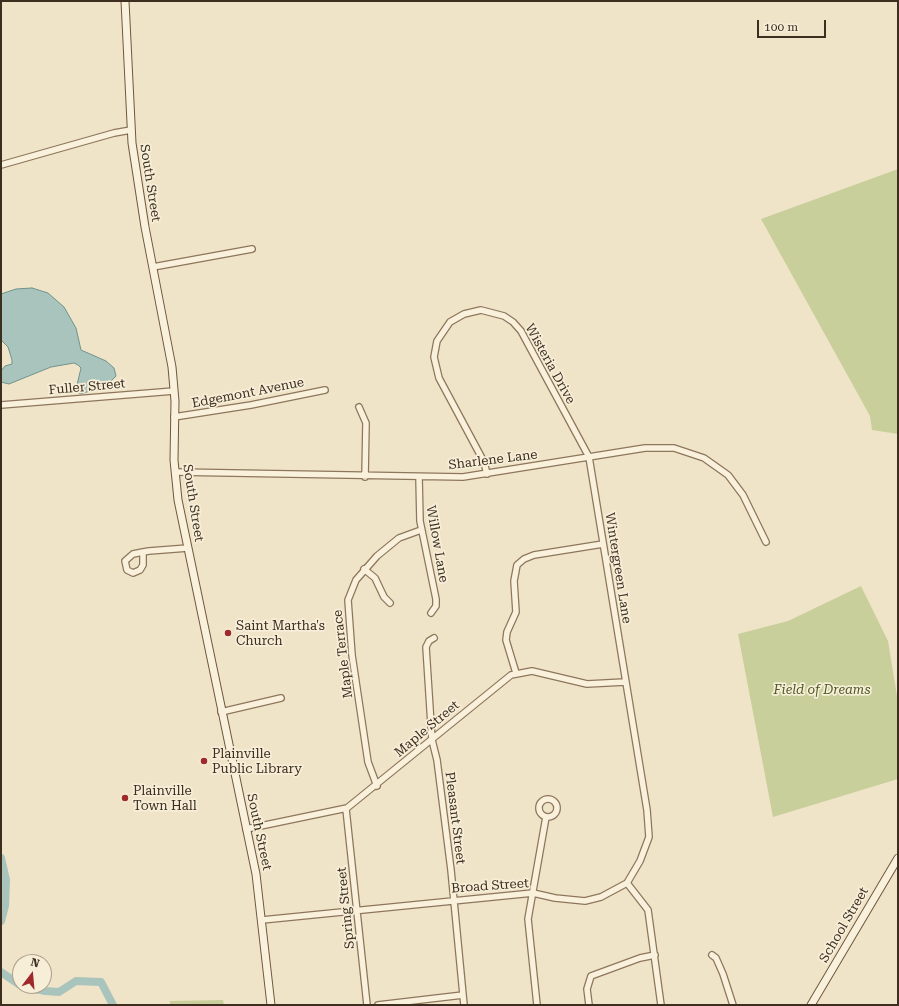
<!DOCTYPE html>
<html>
<head>
<meta charset="utf-8">
<style>
	body { margin:0 }
	#map { position:relative; width:899px; height:1006px; overflow:hidden; background:#f0e4c8; font-family:"Roboto Serif",serif }
	canvas { display:block }
	.frame { position:absolute; inset:0; border:2px solid #3d2e20; pointer-events:none }
	.north { position:absolute; left:12px; top:954px; width:40px; height:40px; box-sizing:border-box; background:#f7eed8; border:1px solid #ada18e; border-radius:50%; rotate:16deg; font-size:11px; font-weight:700; line-height:16px; text-align:center; color:#3d2e20 }
	.north::after { content:''; display:block; margin:auto; width:14px; height:18px; background:#9e2a2b; clip-path:polygon(50% 0,100% 100%,50% 72%,0 100%) }
	.scale { position:absolute; left:757px; top:20px; width:69px; height:18px; box-sizing:border-box; border:2px solid #3d2e20; border-top:0; padding-left:5px; font-size:12px; line-height:14px; white-space:nowrap; color:#3d2e20; -webkit-text-stroke:3px #f7eed8; paint-order:stroke }
</style>
</head>
<body>
<div id="map">
<canvas width="899" height="1006"></canvas>
<div class="frame"></div>
<div class="north">N</div>
<div class="scale">100 m</div>
</div>
<script>
const c = document.querySelector('canvas').getContext('2d');
c.lineJoin = 'round';
function fill(path, color) { c.fillStyle = color; c.fill(path, 'evenodd'); }
const poly = rows => new Path2D(rows.map(r => 'M' + r).join(''));
function strokePath(path, color, width, dash) { c.strokeStyle = color; c.lineWidth = width; c.lineCap = dash ? 'butt' : 'round'; c.setLineDash(dash || []); c.stroke(path); }
function label(font, color, halo, rows, align = 'center') {
  c.font = font + ' "Roboto Serif",serif'; c.lineWidth = 3.5; c.setLineDash([]); c.textBaseline = 'middle'; c.strokeStyle = halo; c.fillStyle = color; for (const [text, x, y, turn = 0] of rows) {
    c.save(); c.translate(x, y); c.rotate((+turn || 0) * Math.PI / 180); c.textAlign = isNaN(turn) ? turn : align; if (halo) c.strokeText(text, 0, 0); c.fillText(text, 0, 0); c.restore();
  }
}
fill(poly([
	[898,169,898,434,872,430,870,416,761,219],
	[861,586,888,641,898,702,898,779,773,817,738,634,788,621],
	[223,1000,224,1005,166,1005,170,1004,170,1001]
]), '#c9cf9b');
const water = poly([
	[32,288,48,293,64,307,76,328,81,350,106,361,114,368,116,376,111,381,100,388,80,394,77,385,81,368,78,365,74,363,51,367,9,384,1,382,1,371,5,366,12,364,12,360,8,347,1,340,1,294,16,289,32,288]
]);
fill(water, '#a9c4bc');
strokePath(water, '#6f938a', 1);
strokePath(poly([
	[1,858,6,880,5,906,1,921],
	[1,972,20,985],
	[23,986,45,991,59,992,76,981,101,982,113,1005]
]), '#a9c4bc', 8);
const street = poly([
	[1,165,114,133,131,130],
	[153,267,252,249],
	[1,405,174,391],
	[359,407,366,423,365,477],
	[174,417,251,405,325,390],
	[175,472,463,477,645,448,674,448,704,458,728,475,743,495,766,542],
	[419,477,420,521,436,599,436,606,431,613],
	[143,552,143,565,140,570,133,573,127,570,125,561,133,554,143,552,149,551,188,548],
	[364,569,375,578,384,597,390,603],
	[434,638,429,641,426,647,432,740,437,760,451,870,464,1005],
	[516,673,506,640,507,632,516,612,514,581,517,565,524,559,534,555,603,544],
	[221,712,281,698],
	[377,786,368,762,352,655,348,600,356,580,377,556,399,538,421,530],
	'539 808a9 9 0 1 1 18 0a9 9 0 1 1-18 0Z',
	[346,809,367,1005],
	[246,829,347,808,511,675,532,671,587,684,625,682],
	[627,883,648,910,661,1005],
	[262,920,533,893,555,898,585,901,601,897,627,883,640,861,649,837,647,810,589,457,521,331,513,322,504,316,481,310,464,314,450,322,437,341,434,357,439,378,484,462,487,474],
	[712,955,716,958,723,974,733,1005],
	[378,1005,463,995],
	[537,1005,528,919,546,817],
	[589,1005,587,989,591,976,640,958,655,955]
]);
const secondary = poly([
	[125,1,132,143,145,227,172,367,175,401,174,460,178,500,256,874,271,1005],
	[811,1005,898,858]
]);
strokePath(street, '#8d765c', 8);
strokePath(secondary, '#6f573f', 9);
strokePath(street, '#faf1dc', 5.5);
strokePath(secondary, '#faf1dc', 7);
for (const [x, y, r, color] of [
	[228,633,4,"#9e2a2b"],
	[204,761,4,"#9e2a2b"],
	[125,798,4,"#9e2a2b"]
]) { const dot = new Path2D(); dot.arc(x, y, r, 0, 2 * Math.PI); c.fillStyle = color; c.fill(dot); strokePath(dot, '#f7eed8', 1.5); }
label('13px', '#3d2e20', '#f7eed8', [
	["South Street",150,183,81],
	["Wisteria Drive",550,364,61],
	["Fuller Street",87,387,-5],
	["Edgemont Avenue",248,393,-11],
	["Sharlene Lane",493,460,-7],
	["South Street",193,503,81],
	["Willow Lane",437,544,80],
	["Wintergreen Lane",618,568,81],
	["Maple Terrace",343,654,-97],
	["Maple Street",427,729,-40],
	["Pleasant Street",455,818,83],
	["South Street",259,832,78],
	["Broad Street",490,886,-4],
	["Spring Street",346,908,-96],
	["School Street",844,925,-60]
]);
label('13px', '#3d2e20', '#f7eed8', [
	["Saint Martha's",236,626],
	["Church",236,641],
	["Plainville",212,754],
	["Public Library",212,769],
	["Plainville",133,791],
	["Town Hall",133,806]
], 'left');
label('italic 13px', '#4d5a26', '#f7eed8', [
	["Field of Dreams",822,690]
]);
</script>
</body>
</html>
